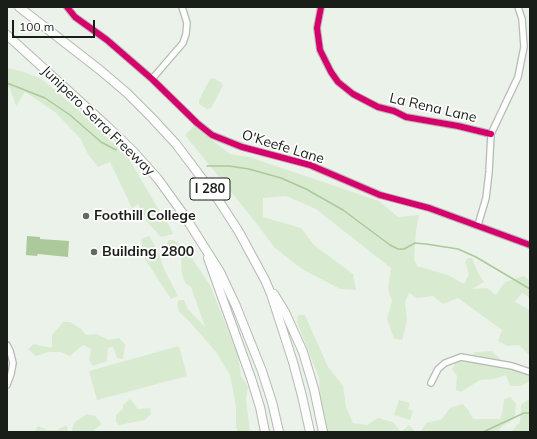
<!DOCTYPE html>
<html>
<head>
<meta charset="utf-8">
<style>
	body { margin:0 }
	#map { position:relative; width:537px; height:439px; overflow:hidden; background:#ebf2e9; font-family:Mulish,sans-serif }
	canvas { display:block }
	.frame { position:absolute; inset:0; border:8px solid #1a1e18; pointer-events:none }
	.scale { position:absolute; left:12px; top:20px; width:83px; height:18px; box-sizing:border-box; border:2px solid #1a1e18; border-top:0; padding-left:5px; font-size:12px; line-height:14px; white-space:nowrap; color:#1a1e18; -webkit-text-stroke:3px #fff; paint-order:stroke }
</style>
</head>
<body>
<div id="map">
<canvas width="537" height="439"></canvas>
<div class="frame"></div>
<div class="scale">100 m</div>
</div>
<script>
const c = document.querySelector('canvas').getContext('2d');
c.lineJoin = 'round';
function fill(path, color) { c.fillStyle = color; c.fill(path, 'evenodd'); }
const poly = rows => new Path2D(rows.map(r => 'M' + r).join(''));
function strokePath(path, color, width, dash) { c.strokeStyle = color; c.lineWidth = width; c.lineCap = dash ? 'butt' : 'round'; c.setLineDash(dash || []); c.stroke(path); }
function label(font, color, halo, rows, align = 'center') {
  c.font = font + ' Mulish,sans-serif'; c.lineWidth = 3.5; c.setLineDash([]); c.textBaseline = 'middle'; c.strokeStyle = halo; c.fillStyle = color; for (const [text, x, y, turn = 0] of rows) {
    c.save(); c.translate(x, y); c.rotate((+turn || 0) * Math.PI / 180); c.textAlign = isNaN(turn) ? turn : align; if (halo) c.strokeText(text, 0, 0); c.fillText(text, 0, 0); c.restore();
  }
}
fill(poly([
	[7,68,21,71,40,78,61,95,107,137,129,159,156,205,170,227,173,234,161,237,147,222,138,204,132,208,110,162,98,167,88,154,80,138,55,112,25,92,16,106,10,88,7,87],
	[213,78,222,83,223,86,211,108,207,109,199,104,199,100,210,79],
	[194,126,230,154,249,157,379,201,398,217,419,215,416,230,414,259,417,266,448,275,464,284,469,274,465,262,468,258,472,258,478,273,484,282,472,289,487,288,496,295,505,282,524,276,530,281,530,298,522,293,515,302,530,310,530,356,519,345,507,346,498,341,502,330,458,298,443,304,433,296,417,298,409,293,405,302,407,321,402,340,394,339,387,319,392,301,388,289,391,268,316,209,286,196,263,198,263,217,301,228,314,245,353,274,356,290,340,289,302,269,275,248,253,219,185,135],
	[149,236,158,251,164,269,178,296,171,299,143,256,141,239],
	[168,240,173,240,185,248,210,285,238,355,241,376,248,387,246,399,250,432,238,432,236,427,236,406,230,375,216,352,189,321,179,312,177,304,179,300,184,300,188,309,205,327,191,287,185,283,182,274,181,257,167,246],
	[298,315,305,315,328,367,343,386,346,407,353,423,367,425,378,418,393,422,401,432,409,425,414,430,414,432,327,432,321,411,319,378,297,322],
	[63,322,70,322,81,329,86,335,97,334,109,340,119,338,125,344,123,359,117,358,113,347,108,348,107,361,93,366,89,360,91,349,83,345,70,356,61,352,48,352,36,356,28,349,34,344,52,348,52,335],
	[179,346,187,376,97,400,89,371],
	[492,351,501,360,512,366,530,368,530,381,521,386,510,386,506,375,494,379,480,380,461,392,456,390,457,376,452,369,456,362,468,359,475,352],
	[510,397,516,404,515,415,510,422,502,426,498,432,420,432,426,423,442,419,450,408,463,404,469,411,473,419,500,419,503,410,504,399],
	[130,399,138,409,150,408,151,414,145,420,119,425,116,422,116,415,123,409,123,405],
	[399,400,410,403,408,409,413,411,410,420,394,415],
	[530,400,530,432,511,432,520,422,521,405,526,401],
	[87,414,95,416,102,424,94,430,99,432,71,432,75,422],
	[66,425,68,429,67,432,35,431,38,426,47,430,57,430]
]), '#d8ebd0');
fill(poly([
	[27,236,40,237,40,239,69,241,68,257,38,254,37,256,26,255]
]), '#abc99b');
strokePath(poly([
	[7,83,45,98,70,115,101,142,116,150],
	[207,166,229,166,249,169,281,178,306,189,343,210,390,245,398,249,404,249,415,243,426,244,458,249,476,257,530,289],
	[483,432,524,413,530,413]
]), '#abc99b', 1.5);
const minor = poly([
	[67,7,75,17,107,40,152,79,197,123,212,135,242,147,310,165,380,195,429,208,530,245],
	[321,7,317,28,320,50,331,72,338,82,353,94,378,107,394,111,406,117,458,126,491,134],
	[152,79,183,43,186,34,187,23,182,7],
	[478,225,486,198,489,172,491,134,518,77,524,47,522,19,518,7],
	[7,345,10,351,13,363,11,374,7,385],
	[431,383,438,369,445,363,461,357,512,366,530,372]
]);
const highway = poly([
	[19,7,100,70,127,93,152,118,176,144,219,201,239,232,265,280,271,294,293,362,302,396,310,432],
	[7,35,107,126,133,151,158,179,184,215,220,272,236,306,262,371,272,402,279,432],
	[208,258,251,378,260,407,265,432],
	[274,294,285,312,303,352,314,389,323,432]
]);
strokePath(minor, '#b5bab3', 8);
strokePath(highway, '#b5bab3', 10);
strokePath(minor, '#fcfdfc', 5.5);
strokePath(highway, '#fcfdfc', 8);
strokePath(poly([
	[67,7,75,17,107,40,152,79,197,123,212,135,242,147,310,165,380,195,429,208,530,245],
	[321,7,317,28,320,50,331,72,338,82,353,94,378,107,394,111,406,117,458,126,491,134]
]), '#d6006c', 6);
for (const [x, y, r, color] of [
	[86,216,4,"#636861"],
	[94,252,4,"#636861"]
]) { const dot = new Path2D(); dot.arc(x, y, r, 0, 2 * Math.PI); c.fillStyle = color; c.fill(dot); strokePath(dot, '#fff', 1.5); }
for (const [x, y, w] of [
	[210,189,40]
]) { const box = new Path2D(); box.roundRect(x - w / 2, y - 11, w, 22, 3); c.fillStyle = '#fff'; c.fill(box); strokePath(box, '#1a1e18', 1); }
label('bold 13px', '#1a1e18', null, [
	["I 280",210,189]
]);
label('14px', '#1a1e18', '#fff', [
	["La Rena Lane",433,108,13],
	["Junipero Serra Freeway",98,121,44],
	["O'Keefe Lane",283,147,17]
]);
label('bold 14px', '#1a1e18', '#fff', [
	["Foothill College",94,216],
	["Building 2800",102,252]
], 'left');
</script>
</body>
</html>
